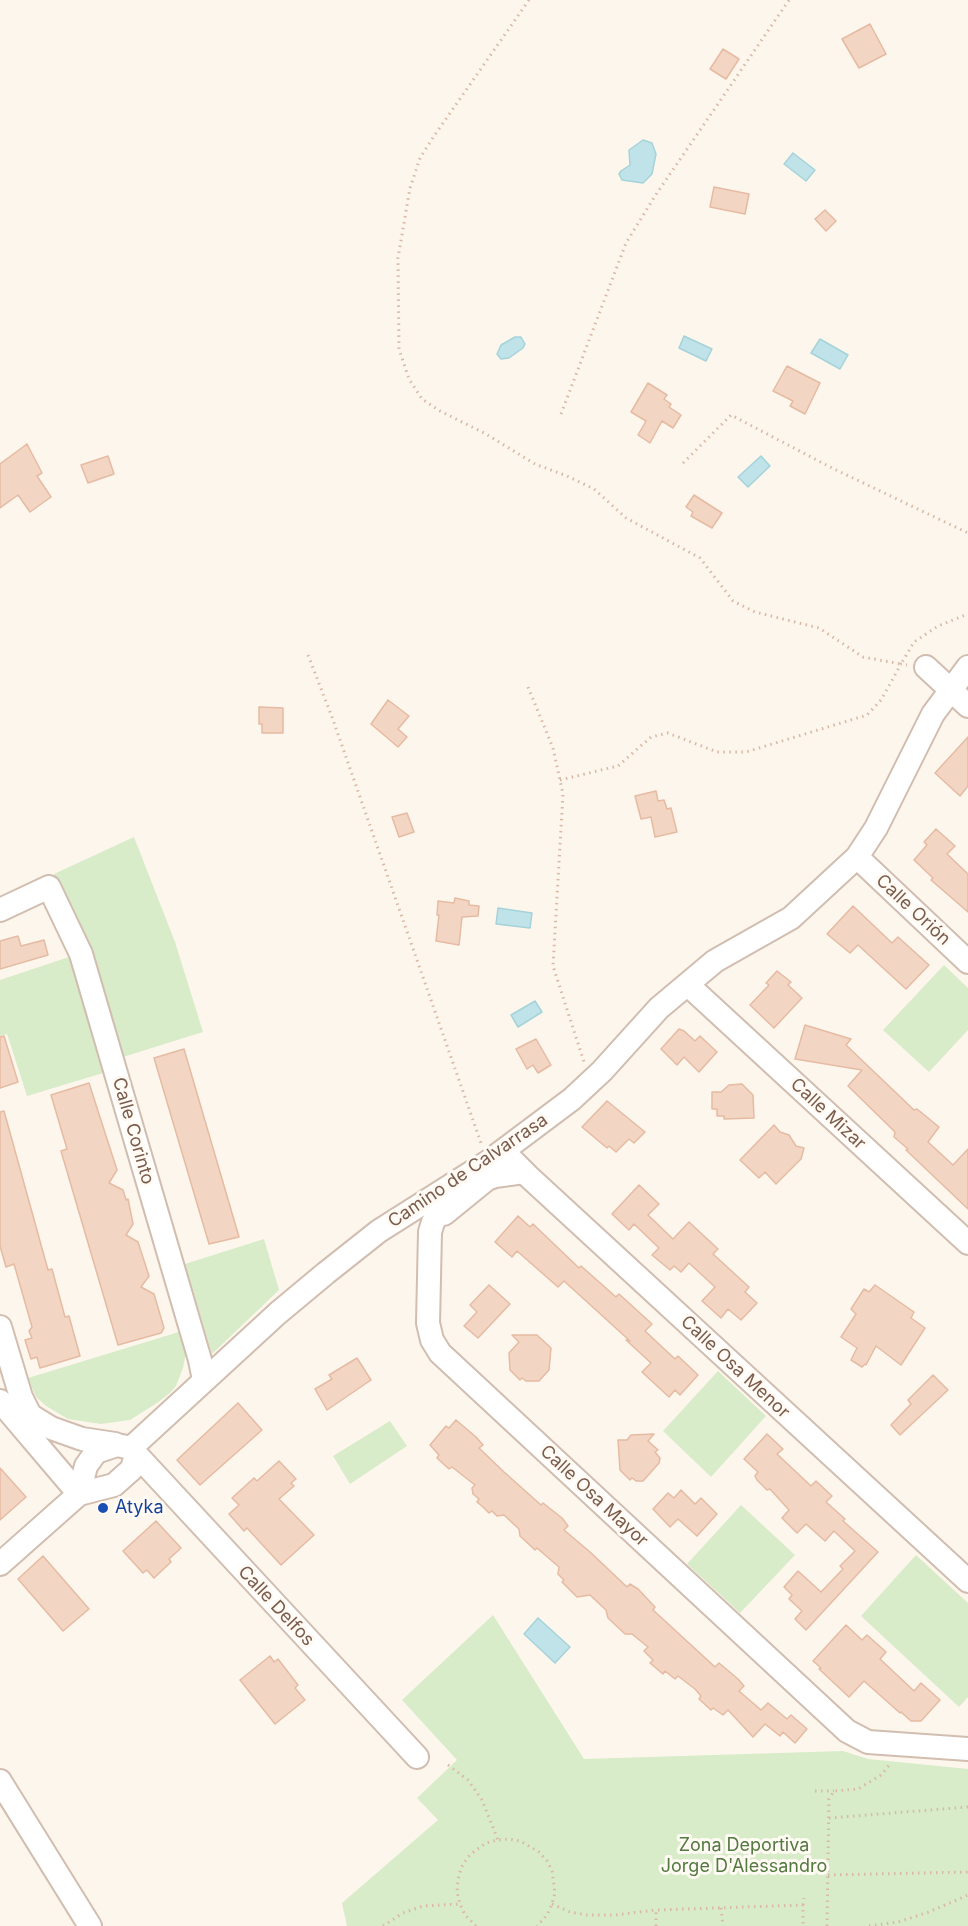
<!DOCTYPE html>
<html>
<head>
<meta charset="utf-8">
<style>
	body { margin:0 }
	canvas { display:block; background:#fdf6ec }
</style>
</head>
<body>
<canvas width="968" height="1926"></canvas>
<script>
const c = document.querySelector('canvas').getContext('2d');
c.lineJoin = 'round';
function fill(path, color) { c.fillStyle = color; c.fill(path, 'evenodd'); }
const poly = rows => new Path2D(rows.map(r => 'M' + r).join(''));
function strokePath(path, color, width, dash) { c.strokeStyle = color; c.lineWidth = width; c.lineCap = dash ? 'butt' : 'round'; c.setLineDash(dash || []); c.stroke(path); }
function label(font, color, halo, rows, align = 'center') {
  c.font = font + ' Inter,sans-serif'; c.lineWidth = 6; c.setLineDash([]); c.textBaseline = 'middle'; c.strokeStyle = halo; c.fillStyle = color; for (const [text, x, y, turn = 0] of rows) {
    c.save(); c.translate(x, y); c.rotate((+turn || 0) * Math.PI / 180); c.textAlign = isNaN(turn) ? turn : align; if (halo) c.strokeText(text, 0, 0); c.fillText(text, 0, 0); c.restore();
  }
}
fill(poly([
	[134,837,175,942,203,1032,123,1057,92,953,54,874],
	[69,957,103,1073,27,1096,7,1034,0,1036,0,980],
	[944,965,968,988,968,1030,929,1072,883,1030],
	[264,1239,279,1290,212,1354,185,1264],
	[182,1331,185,1345,185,1357,183,1368,176,1386,170,1393,157,1403,130,1420,101,1424,68,1419,46,1406,36,1397,28,1378],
	[718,1371,766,1416,711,1477,663,1431],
	[390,1421,407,1446,350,1484,333,1456],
	[741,1505,795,1555,740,1613,687,1564],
	[916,1555,968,1603,968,1697,959,1707,861,1616],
	[493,1615,584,1759,843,1751,868,1759,968,1769,968,1926,347,1926,342,1903,438,1820,417,1798,457,1760,402,1700]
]), '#d8ecc9');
const water = poly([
	[643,140,652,143,656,154,652,174,643,183,622,180,619,174,621,171,630,165,629,150,643,140],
	[793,153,815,170,806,181,784,164,793,153],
	[684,336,712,349,706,361,679,348,684,336],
	[515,337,521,337,525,344,523,348,509,358,501,359,497,354,501,345,515,337],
	[820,339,848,355,840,369,811,353,820,339],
	[761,456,770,466,748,487,738,477,761,456],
	[498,908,532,913,530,928,496,924,498,908],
	[535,1001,542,1012,518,1027,511,1015,535,1001],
	[538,1618,570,1647,555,1663,524,1634,538,1618]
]);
fill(water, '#bfe3e8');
strokePath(water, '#a5d3da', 1.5);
const building = poly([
	[870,24,886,54,859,68,842,39,870,24],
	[723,49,739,59,726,79,710,69,723,49],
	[714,187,749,194,745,214,710,207,714,187],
	[825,210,836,221,826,231,815,219,825,210],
	[787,366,820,383,805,414,790,406,793,401,773,391,787,366],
	[648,383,667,395,664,399,671,404,669,407,681,415,673,428,662,421,650,443,638,435,646,421,631,412,648,383],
	[27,444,42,473,37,476,51,497,30,512,18,495,0,508,0,464,27,444],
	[108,456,114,474,88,483,81,465,108,456],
	[694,495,722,513,712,528,691,516,693,512,686,507,694,495],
	[388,700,409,716,398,729,407,737,398,747,371,724,388,700],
	[259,707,283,708,283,733,262,733,262,724,259,724,259,707],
	[968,737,968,786,960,796,935,773,968,737],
	[656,791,658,801,664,800,667,809,671,808,677,832,655,837,651,817,641,819,635,796,656,791],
	[407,813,414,832,399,837,392,817,407,813],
	[936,829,955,846,947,854,968,874,968,912,931,880,933,878,914,860,927,845,924,842,936,829],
	[455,898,469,901,469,905,479,906,478,916,462,917,459,945,436,941,439,915,437,915,438,901,454,903,455,898],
	[853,906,892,943,898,937,929,965,906,989,858,945,850,953,827,934,853,906],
	[18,936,21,946,44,940,48,955,0,969,0,941,18,936],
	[777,971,791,982,788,985,802,998,774,1028,750,1005,769,985,766,983,777,971],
	[805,1025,851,1039,846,1045,914,1110,917,1109,939,1127,928,1142,953,1165,968,1149,968,1209,906,1150,908,1149,894,1137,895,1132,892,1129,848,1086,862,1070,795,1059,805,1025],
	[679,1029,684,1031,695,1041,700,1036,717,1052,699,1072,684,1057,677,1065,661,1049,679,1029],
	[4,1036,18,1082,0,1088,0,1037,4,1036],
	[536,1039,551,1065,538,1073,533,1065,527,1069,516,1049,536,1039],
	[184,1049,239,1237,209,1244,154,1058,184,1049],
	[89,1083,117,1170,109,1183,123,1190,126,1200,128,1199,133,1224,126,1235,138,1242,149,1276,141,1287,154,1294,164,1328,161,1333,118,1345,61,1151,67,1149,51,1095,89,1083],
	[742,1084,753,1095,754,1118,724,1119,724,1116,717,1116,717,1109,712,1109,712,1092,721,1092,729,1085,742,1084],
	[607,1101,645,1132,634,1143,629,1139,616,1152,609,1146,607,1148,582,1127,607,1101],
	[4,1111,48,1270,52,1269,65,1317,69,1316,80,1356,40,1368,37,1357,31,1359,25,1340,32,1338,29,1331,32,1327,14,1264,6,1267,0,1246,0,1112,4,1111],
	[774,1125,780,1132,789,1135,796,1146,804,1148,801,1159,776,1184,765,1172,759,1178,740,1160,774,1125],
	[639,1185,659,1204,648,1215,673,1239,689,1222,718,1249,713,1254,749,1287,745,1292,757,1303,741,1320,728,1309,721,1318,702,1301,715,1287,689,1263,681,1272,674,1266,670,1270,652,1255,659,1248,634,1224,629,1230,612,1214,639,1185],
	[518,1216,530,1227,533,1224,579,1268,581,1266,616,1297,619,1294,652,1324,645,1331,675,1359,678,1356,698,1375,680,1395,675,1390,669,1397,642,1372,651,1363,626,1340,630,1341,564,1281,558,1287,517,1251,512,1257,495,1242,518,1216],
	[489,1285,510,1304,478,1338,464,1326,477,1312,470,1305,489,1285],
	[875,1285,914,1312,911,1318,925,1328,901,1365,876,1346,866,1365,865,1364,862,1367,851,1360,857,1348,841,1337,856,1314,851,1309,864,1289,869,1292,875,1285],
	[512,1335,537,1335,551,1348,549,1370,539,1381,526,1381,522,1378,520,1380,510,1370,509,1353,519,1342,512,1335],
	[357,1358,371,1380,327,1410,315,1389,332,1379,329,1375,357,1358],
	[933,1375,948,1390,900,1435,891,1425,911,1404,908,1400,933,1375],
	[238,1403,262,1430,200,1485,177,1460,238,1403],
	[456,1420,476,1437,483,1445,479,1448,504,1472,541,1505,543,1503,562,1518,568,1526,564,1530,590,1552,627,1587,630,1584,638,1589,655,1607,653,1610,715,1667,719,1663,738,1679,744,1686,739,1691,761,1710,768,1703,787,1719,791,1715,807,1729,795,1743,783,1732,780,1736,765,1724,753,1737,728,1710,723,1715,713,1708,711,1710,699,1699,701,1696,695,1689,678,1676,675,1679,665,1671,663,1674,650,1663,653,1660,644,1651,648,1647,632,1634,625,1634,608,1618,606,1610,590,1595,577,1597,562,1582,564,1580,558,1574,559,1567,537,1548,535,1550,520,1536,519,1529,504,1515,497,1516,492,1511,489,1513,483,1507,477,1502,479,1499,473,1494,472,1488,475,1485,452,1467,449,1469,437,1458,439,1455,430,1445,446,1426,449,1428,456,1420],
	[654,1434,648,1441,658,1450,655,1452,660,1458,659,1463,643,1481,636,1481,632,1478,630,1480,620,1470,618,1440,627,1440,631,1435,654,1434],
	[767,1434,783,1449,777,1454,811,1486,816,1481,832,1496,826,1502,845,1519,843,1521,878,1552,806,1630,795,1619,802,1611,789,1599,792,1595,784,1587,798,1571,821,1592,843,1569,840,1566,855,1551,834,1531,825,1541,806,1524,797,1533,782,1518,789,1510,770,1489,767,1490,757,1480,755,1476,758,1472,744,1459,767,1434],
	[279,1461,296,1479,291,1483,294,1486,279,1499,314,1535,281,1565,247,1528,244,1531,229,1514,239,1505,232,1498,254,1478,257,1481,279,1461],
	[0,1468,26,1497,0,1520,0,1468],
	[681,1490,695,1504,701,1498,717,1514,697,1536,678,1519,670,1527,653,1509,668,1493,674,1498,681,1490],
	[156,1521,181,1548,169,1559,171,1562,154,1578,147,1570,143,1573,123,1551,156,1521],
	[43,1556,89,1609,63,1631,18,1579,43,1556],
	[846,1625,862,1640,867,1635,886,1652,880,1659,914,1691,921,1683,940,1700,921,1721,911,1721,901,1712,900,1713,864,1681,849,1697,819,1669,821,1668,813,1661,846,1625],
	[270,1656,274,1662,278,1659,298,1685,295,1688,305,1700,275,1724,240,1680,270,1656]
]);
fill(building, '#f3d5c3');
strokePath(building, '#e6bba3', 1.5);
const minor = poly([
	[926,667,968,706],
	[857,857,968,962],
	[0,910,49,887,81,954,200,1360,204,1380],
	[688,985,968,1243],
	[503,1151,528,1176,968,1581],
	[453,1184,451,1198,433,1222,430,1232,428,1323,432,1340,440,1353,847,1731,868,1742,968,1749],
	[444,1214,487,1179,495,1176,524,1172],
	[0,1327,21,1397,30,1415,51,1428,82,1439,115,1444],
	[0,1401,79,1494],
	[131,1448,278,1313,326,1273,379,1231,488,1162,572,1099,602,1071,659,1008,715,961,791,918,857,857,876,828,933,714,968,667],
	[136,1454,417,1757],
	[0,1564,79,1494,114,1485,132,1469,136,1454,131,1448,117,1445,96,1452,86,1466,79,1494],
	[0,1781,90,1926]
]);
strokePath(minor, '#d1beb0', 26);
strokePath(poly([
	[529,0,434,136,420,158,410,188,398,258,399,349,409,379,422,399,440,411,486,434,535,464,567,476,594,489,626,518,700,558,733,601,755,612,819,628,863,657,901,664,914,642,938,626,968,614],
	[561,414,626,243,655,196,789,0],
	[683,463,731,415,832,468,968,533],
	[308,655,332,717,481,1143],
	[528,687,553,748,563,794,553,966,584,1062],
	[560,780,618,766,651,737,668,733,717,752,746,752,867,715,881,700,901,664,907,665],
	[448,1765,468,1780,482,1800,498,1840],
	[815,1791,834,1791],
	[829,1818,968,1807],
	[828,1875,968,1872],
	[552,1904,570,1912,587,1915,615,1915,656,1910],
	[803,1905,804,1898],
	[721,1908,723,1926],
	[383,1926,403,1913,423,1906,460,1904],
	[476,1926,465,1915,460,1904,457,1892,458,1880,461,1868,467,1858,476,1850,486,1843,498,1840,509,1839,520,1841,539,1852,547,1861,552,1871,555,1893,552,1904,547,1915,537,1926],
	[656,1926,656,1910,803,1905,803,1926],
	[827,1926,829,1799,834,1791,858,1789,881,1775,891,1763],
	[869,1926,898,1922,929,1912,968,1895]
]), '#d9b8a5', 3, [1.5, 4.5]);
strokePath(minor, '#fff', 22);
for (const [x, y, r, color] of [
	[103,1508,6,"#1a4fb4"]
]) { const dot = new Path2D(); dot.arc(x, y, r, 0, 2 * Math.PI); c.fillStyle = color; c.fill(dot); strokePath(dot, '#fffaf3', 2); }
label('18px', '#7a5c4d', '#fffaf3', [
	["Calle Orión",913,910,43],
	["Calle Mizar",828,1114,43],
	["Calle Corinto",133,1131,74],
	["Camino de Calvarrasa",468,1171,-34],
	["Calle Osa Menor",735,1367,43],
	["Calle Osa Mayor",594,1496,43],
	["Calle Delfos",276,1606,47]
]);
label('18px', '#164399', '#fffaf3', [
	["Atyka",115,1508]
], 'left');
label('18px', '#537a41', '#fffaf3', [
	["Zona Deportiva",744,1846],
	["Jorge D'Alessandro",744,1867]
]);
</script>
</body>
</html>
